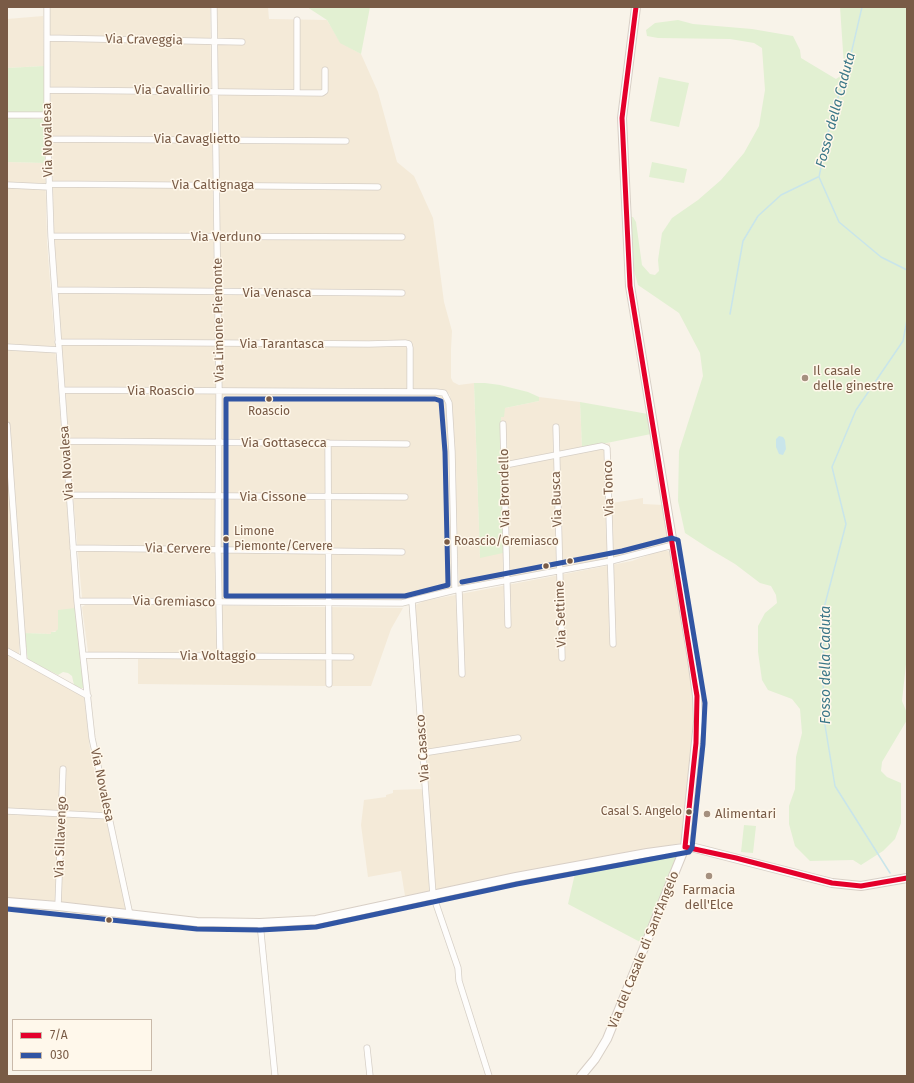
<!DOCTYPE html>
<html>
<head>
<meta charset="utf-8">
<style>
	body { margin:0 }
	#map { position:relative; width:914px; height:1083px; overflow:hidden; background:#f8f3e9; font-family:"Fira Sans",sans-serif }
	canvas { display:block }
	.frame { position:absolute; inset:0; border:8px solid #795b46; pointer-events:none }
	.legend { position:absolute; left:12px; top:1019px; width:140px; height:52px; box-sizing:border-box; background:#fff8eb; border:1px solid #c9b9a9; margin:0; padding:5px 7px; list-style:none; font-size:12px; color:#795b46 }
	.legend li { display:flex; align-items:center; gap:8px; height:20px }
	.legend b { width:20px; border:1px solid #c9b9a9 }
</style>
</head>
<body>
<div id="map">
<canvas width="914" height="1083"></canvas>
<div class="frame"></div>
<ul class="legend">
<li><b style="height:5px;background:#e4002b"></b>7/A</li>
<li><b style="height:5px;background:#3155a3"></b>030</li>
</ul>
</div>
<script>
const c = document.querySelector('canvas').getContext('2d');
c.lineJoin = 'round';
function fill(path, color) { c.fillStyle = color; c.fill(path, 'evenodd'); }
const poly = rows => new Path2D(rows.map(r => 'M' + r).join(''));
function strokePath(path, color, width, dash) { c.strokeStyle = color; c.lineWidth = width; c.lineCap = dash ? 'butt' : 'round'; c.setLineDash(dash || []); c.stroke(path); }
function label(font, color, halo, rows, align = 'center') {
  c.font = font + ' "Fira Sans",sans-serif'; c.lineWidth = 3; c.setLineDash([]); c.textBaseline = 'middle'; c.strokeStyle = halo; c.fillStyle = color; for (const [text, x, y, turn = 0] of rows) {
    c.save(); c.translate(x, y); c.rotate((+turn || 0) * Math.PI / 180); c.textAlign = isNaN(turn) ? turn : align; if (halo) c.strokeText(text, 0, 0); c.fillText(text, 0, 0); c.restore();
  }
}
fill(poly([
	[49,7,210,7,216,395,215,599,82,598,64,396,54,239],
	[217,7,268,7,269,19,327,20,340,42,361,54,378,92,397,162,414,176,433,218,444,302,452,331,451,349,451,378,453,382,459,385,474,383,480,557,502,484,501,417,505,408,539,401,539,397,580,402,582,447,610,443,612,503,643,498,643,504,663,505,668,538,665,543,608,559,459,586,450,395,446,391,429,389,221,388],
	[43,16,44,66,7,68,7,19],
	[7,162,45,163,47,242,75,608,57,631,51,632,51,634,19,633,19,655,7,649],
	[221,394,435,394,445,398,449,442,451,587,449,589,410,597,408,601,222,599],
	[662,550,668,551,671,555,694,692,693,737,681,843,405,896,401,871,368,877,361,825,364,800,386,797,386,795,393,793,393,790,423,789,409,608,424,601,632,561],
	[85,605,175,605,403,608,391,629,371,686,325,686,138,684,138,659,89,659,82,607],
	[7,654,84,697,90,749,127,911,54,901,7,899]
]), '#f4ead8');
fill(poly([
	[307,7,370,7,361,54,340,43,327,20],
	[840,7,907,7,907,655,902,701,907,713,907,720,882,762,881,771,887,777,901,783,901,823,895,839,883,851,861,865,853,860,810,861,795,846,789,824,789,806,795,789,796,757,802,733,800,709,792,699,768,690,762,680,758,652,758,626,765,613,777,603,776,595,771,586,760,583,735,564,708,548,685,533,678,501,679,451,703,376,700,353,679,313,638,285,633,267,630,217,633,217,636,222,642,265,650,274,655,275,659,271,658,260,662,233,672,218,698,200,721,180,744,153,759,126,765,90,762,48,754,43,730,39,658,38,647,36,646,30,655,23,678,20,693,24,752,29,793,36,800,50,801,58,836,79,842,75,844,66],
	[44,66,44,113,7,112,7,68],
	[659,77,689,83,679,127,650,121],
	[7,117,44,119,45,163,7,162],
	[652,162,687,169,684,183,649,177],
	[474,383,485,383,500,385,528,392,539,397,539,401,505,408,504,417,501,417,503,553,480,558],
	[580,402,648,414,651,434,582,448],
	[75,608,84,688,80,688,74,685,72,676,68,673,63,672,58,675,28,660,24,633,51,634,51,632,55,632,58,629,58,610],
	[744,825,756,826,753,853,741,852],
	[672,851,678,853,678,855,642,943,568,904,576,869]
]), '#e2f0d2');
fill(poly([
	[779,436,783,437,785,440,786,449,783,455,779,454,776,447,776,439]
]), '#c9e5ea');
strokePath(poly([
	[862,7,848,67,831,119,819,177,839,222,881,257,907,270],
	[730,314,743,241,758,216,781,195,818,177],
	[890,873,835,786,823,713,824,608,846,524,832,467,856,410,903,341,907,320]
]), '#c9e5ea', 1.5);
const street = poly([
	[47,7,47,115,51,236,77,601,92,738,130,915],
	[214,7,219,392,218,549,220,656],
	[297,20,297,92],
	[47,38,242,42],
	[47,90,322,93,325,91,325,70],
	[7,115,47,115],
	[48,139,346,141],
	[49,184,378,187],
	[7,185,49,187],
	[51,236,402,237],
	[55,290,402,293],
	[58,342,369,344,405,343,409,344,410,348,410,391],
	[7,347,59,350],
	[62,390,436,392,444,393,449,403,452,452,455,590],
	[503,424,508,625],
	[7,425,24,660],
	[556,427,562,658],
	[65,441,407,444],
	[328,443,329,684],
	[505,465,602,446,607,448,613,644],
	[69,495,405,497],
	[73,548,402,552],
	[459,590,462,674],
	[77,601,402,603,455,590,611,561,673,545],
	[412,601,433,895,458,968,459,981,489,1076],
	[7,651,88,696],
	[84,655,351,657],
	[423,753,518,738],
	[7,811,109,816],
	[58,906,63,769],
	[260,923,275,1076],
	[367,1048,370,1076]
]);
const secondary = poly([
	[7,902,58,906,197,922,260,923,316,920,516,877,647,853,691,847,832,883,861,886,907,878],
	[581,1076,595,1059,607,1039,685,847,698,722,697,696,692,659,630,286,622,118,636,7]
]);
strokePath(street, '#d6cfc6', 7);
strokePath(secondary, '#d8cfc6', 10);
strokePath(street, '#fefdfc', 5.5);
strokePath(secondary, '#fefdfc', 8);
strokePath(poly([
	[636,7,622,118,630,286,697,696,696,743,685,847],
	[685,847,736,858,832,883,861,886,907,878]
]), '#e4002b', 5);
strokePath(poly([
	[226,399,435,399,441,401,445,452,448,585,405,596,226,596,226,399],
	[7,909,197,929,260,930,316,927,517,884,689,852,692,848,703,744,705,703,678,540,672,538,622,551,462,582]
]), '#3155a3', 5);
for (const [x, y, r, color] of [
	[805,378,4,"#a5907f"],
	[269,399,3.5,"#795b46"],
	[226,539,3.5,"#795b46"],
	[447,542,3.5,"#795b46"],
	[570,561,3.5,"#795b46"],
	[546,566,3.5,"#795b46"],
	[689,812,3.5,"#795b46"],
	[707,814,4,"#a5907f"],
	[709,876,4,"#a5907f"],
	[109,920,3.5,"#795b46"]
]) { const dot = new Path2D(); dot.arc(x, y, r, 0, 2 * Math.PI); c.fillStyle = color; c.fill(dot); strokePath(dot, '#fff8eb', 1.5); }
label('12px', '#795b46', '#fff8eb', [
	["Roascio",269,412,"center"],
	["Limone",234,532],
	["Piemonte/Cervere",234,547],
	["Roascio/Gremiasco",454,542],
	["Casal S. Angelo",682,812,"right"]
], 'left');
label('13px', '#795b46', '#fff8eb', [
	["Via Craveggia",144,40,1],
	["Via Cavallirio",172,90],
	["Via Cavaglietto",197,139],
	["Via Novalesa",48,140,-91],
	["Via Caltignaga",213,185],
	["Via Verduno",226,237],
	["Via Venasca",277,293],
	["Via Limone Piemonte",219,320,-91],
	["Via Tarantasca",282,344],
	["Via Roascio",161,391],
	["Via Gottasecca",284,443],
	["Via Novalesa",67,463,-94],
	["Via Brondello",505,488,-91],
	["Via Tonco",609,488,-92],
	["Via Cissone",273,497],
	["Via Busca",557,499,-92],
	["Via Cervere",178,549,1],
	["Via Gremiasco",174,602,1],
	["Via Settime",561,614,-92],
	["Via Voltaggio",218,656],
	["Via Casasco",423,748,-94],
	["Via Novalesa",102,785,78],
	["Via Sillavengo",61,837,-88],
	["Via del Casale di Sant'Angelo",644,950,-68]
]);
label('13px', '#795b46', '#fff8eb', [
	["Il casale",813,371],
	["delle ginestre",813,386],
	["Alimentari",715,814],
	["Farmacia",709,890,"center"],
	["dell'Elce",709,905,"center"]
], 'left');
label('italic 14px', '#3b7788', '#fff8eb', [
	["Fosso della Caduta",836,110,-75],
	["Fosso della Caduta",826,665,-90]
]);
</script>
</body>
</html>
